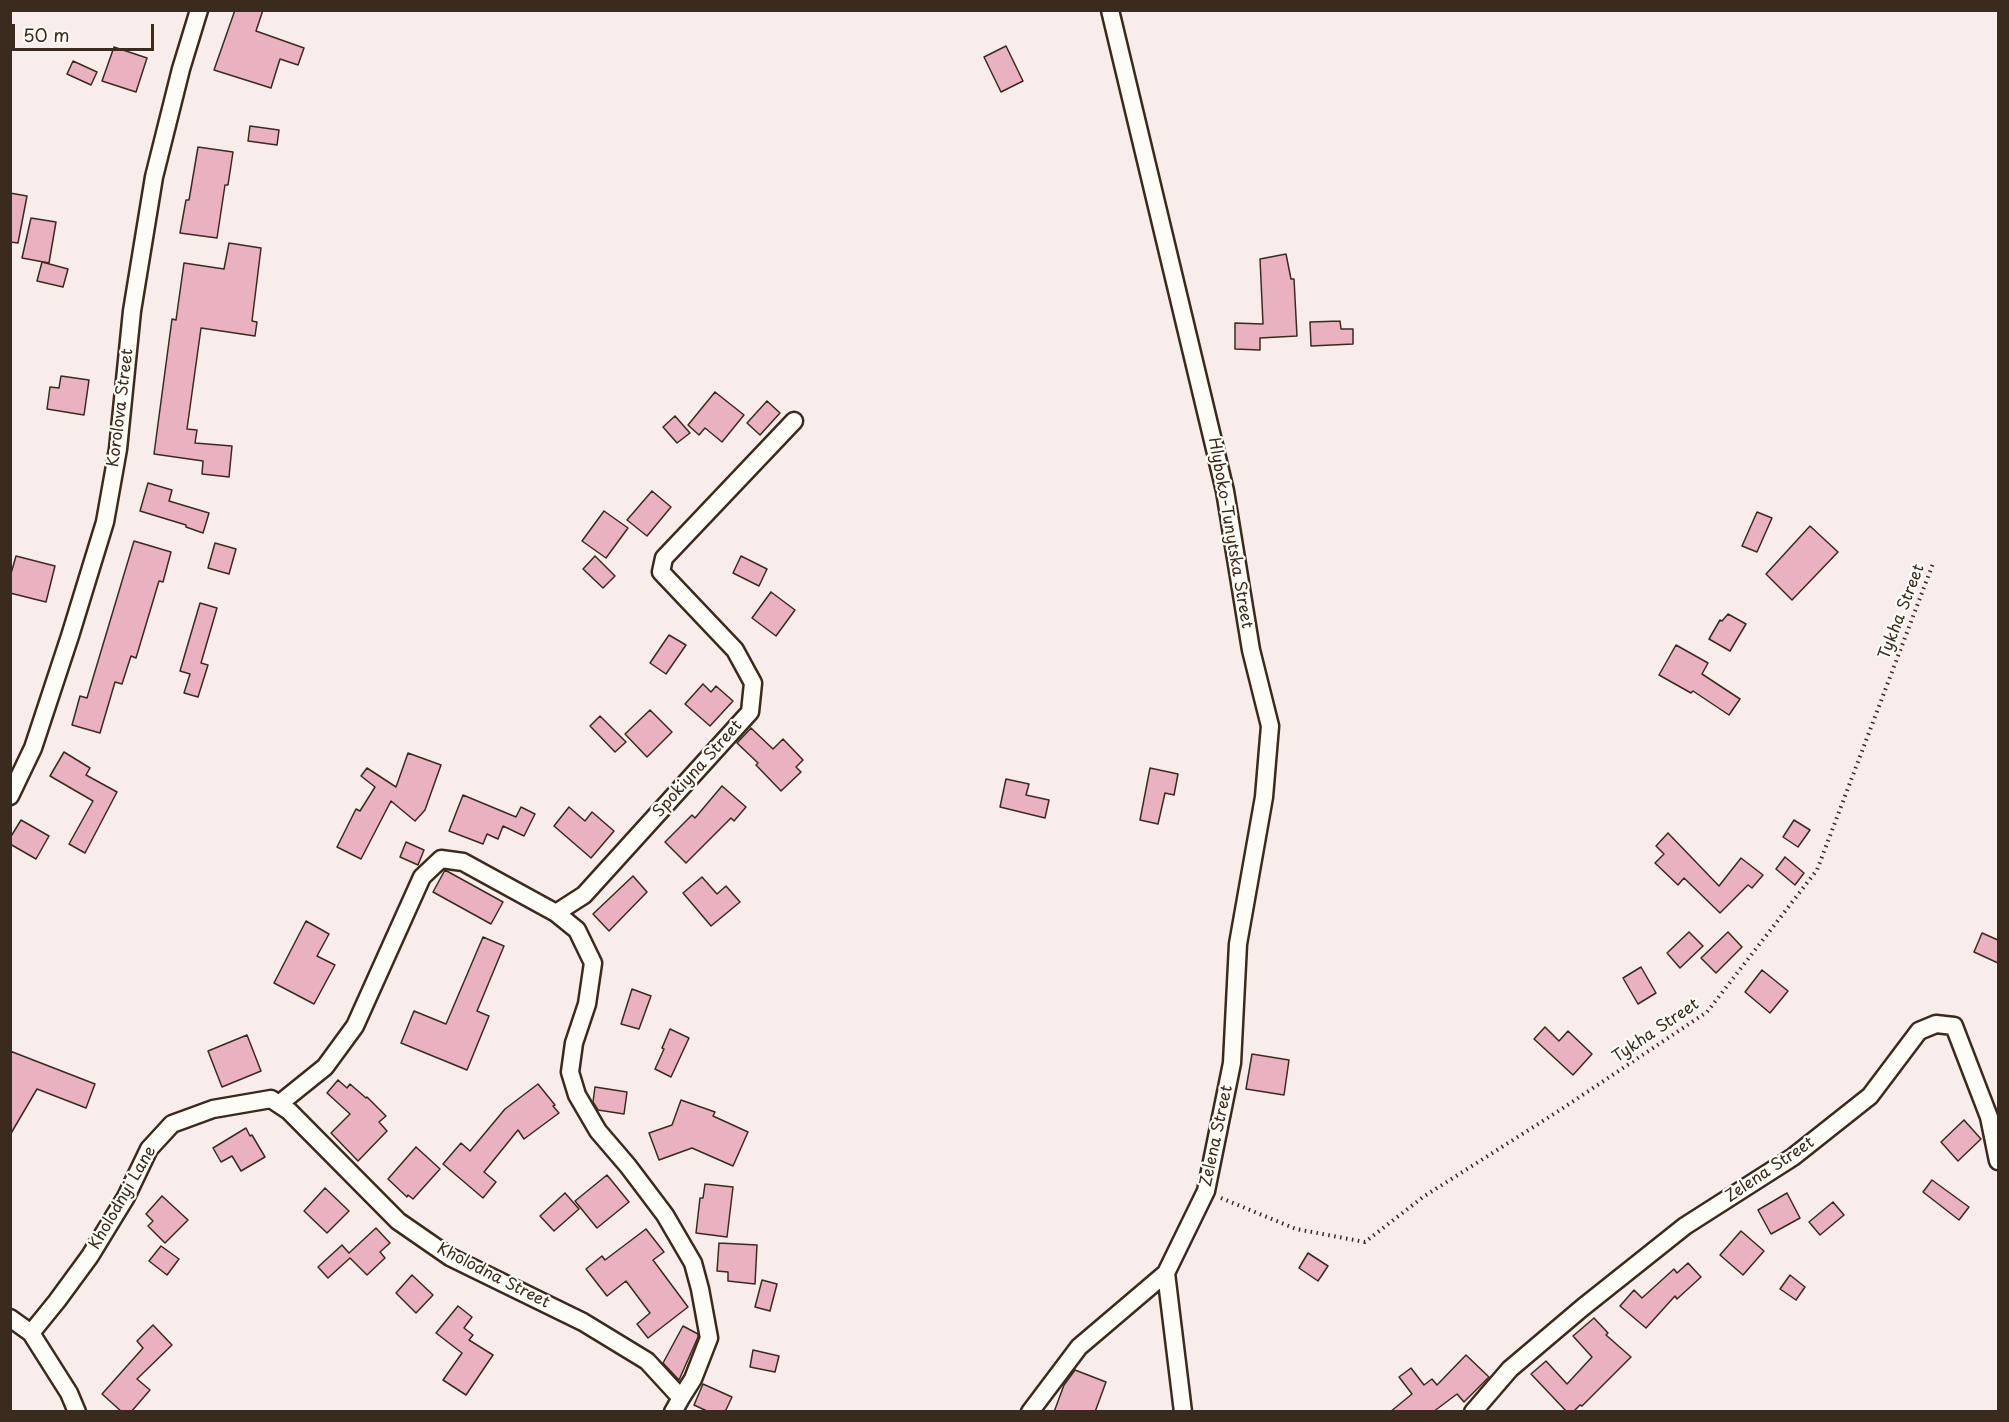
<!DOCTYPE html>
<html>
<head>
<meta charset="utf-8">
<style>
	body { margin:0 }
	#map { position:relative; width:2009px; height:1422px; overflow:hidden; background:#f9edec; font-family:"Playpen Sans",sans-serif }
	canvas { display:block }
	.frame { position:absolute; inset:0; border:12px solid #3b2a1e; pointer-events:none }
	.scale { position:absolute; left:12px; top:24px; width:142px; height:27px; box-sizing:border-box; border:3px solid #3b2a1e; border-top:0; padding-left:8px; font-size:18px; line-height:21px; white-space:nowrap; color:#3b2a1e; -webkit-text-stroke:4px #fdfcf7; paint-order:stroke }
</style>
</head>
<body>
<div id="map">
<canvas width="2009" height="1422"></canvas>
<div class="frame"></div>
<div class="scale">50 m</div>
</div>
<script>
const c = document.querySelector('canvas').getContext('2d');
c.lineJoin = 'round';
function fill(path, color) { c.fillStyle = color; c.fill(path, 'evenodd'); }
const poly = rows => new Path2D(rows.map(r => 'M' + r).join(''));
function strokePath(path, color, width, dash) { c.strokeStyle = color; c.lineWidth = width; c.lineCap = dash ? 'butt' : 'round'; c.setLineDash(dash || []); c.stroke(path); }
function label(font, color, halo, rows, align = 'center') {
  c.font = font + ' "Playpen Sans",sans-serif'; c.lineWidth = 4.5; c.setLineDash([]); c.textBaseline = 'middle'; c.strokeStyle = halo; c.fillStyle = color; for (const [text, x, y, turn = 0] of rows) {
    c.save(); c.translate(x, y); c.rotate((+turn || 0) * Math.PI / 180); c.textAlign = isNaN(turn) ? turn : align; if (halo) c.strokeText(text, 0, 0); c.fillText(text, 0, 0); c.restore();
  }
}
const building = poly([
	[235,10,263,10,256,31,304,48,298,65,280,59,271,88,214,70,235,10],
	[1006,46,1023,81,1001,92,984,57,1006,46],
	[114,47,147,58,136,92,102,81,114,47],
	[73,61,97,72,91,85,67,74,73,61],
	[250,126,279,130,277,145,248,141,250,126],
	[198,147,233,152,228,185,225,185,217,238,180,233,186,200,189,200,198,147],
	[10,193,27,196,18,243,10,242,10,193],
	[31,218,56,222,49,263,22,258,31,218],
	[229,243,261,248,252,321,257,322,255,336,201,328,187,429,197,430,195,443,232,446,229,477,202,474,203,461,154,454,172,319,176,320,184,263,224,269,229,243],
	[1286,254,1291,279,1294,279,1297,336,1260,338,1260,350,1235,349,1235,323,1263,324,1260,259,1286,254],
	[42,262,68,269,63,287,37,281,42,262],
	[1340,321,1341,329,1353,329,1353,344,1311,346,1310,322,1340,321],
	[61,376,89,380,84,415,47,409,50,387,59,388,61,376],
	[715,392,744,415,722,442,705,428,699,435,688,425,715,392],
	[767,401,780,413,760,435,747,423,767,401],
	[675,416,690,433,677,443,663,427,675,416],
	[148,483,172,490,169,501,209,513,203,533,186,527,186,525,140,511,148,483],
	[652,491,671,507,647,536,627,520,652,491],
	[604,511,628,528,606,558,582,541,604,511],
	[1757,512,1772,518,1757,552,1742,546,1757,512],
	[1810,526,1838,552,1792,600,1766,574,1810,526],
	[134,541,171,552,163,582,159,581,136,658,131,656,122,684,115,682,100,733,72,725,80,696,87,698,134,541],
	[215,543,236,549,229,574,208,568,215,543],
	[16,556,55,566,46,602,10,593,10,577,16,556],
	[595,556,615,576,603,588,583,569,595,556],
	[741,556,767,569,759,586,733,573,741,556],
	[771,592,795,610,776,636,752,618,771,592],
	[200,603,217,608,201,663,208,665,198,697,184,693,190,674,180,671,200,603],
	[1728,614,1746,624,1730,651,1709,639,1720,620,1722,621,1728,614],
	[669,635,686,645,666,674,650,663,669,635],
	[1676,645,1708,663,1702,674,1740,699,1729,715,1693,691,1691,693,1659,675,1676,645],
	[703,684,711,692,716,686,733,701,710,726,685,704,703,684],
	[650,710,672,732,647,757,625,734,650,710],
	[600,716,626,742,615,752,590,726,600,716],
	[751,728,773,749,783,739,803,760,796,767,801,772,781,791,756,765,758,763,737,743,751,728],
	[64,752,90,768,86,775,117,792,85,853,69,844,93,801,50,776,64,752],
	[408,753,441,765,425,810,415,821,391,801,361,859,337,847,356,809,360,811,375,787,361,776,367,768,396,787,408,753],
	[1150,768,1178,774,1174,795,1165,793,1158,824,1140,820,1150,768],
	[1006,779,1029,784,1026,795,1049,800,1045,818,1000,807,1006,779],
	[722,786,746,807,734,821,731,818,686,863,665,842,692,815,695,818,722,786],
	[463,795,516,817,521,807,535,814,524,836,503,826,498,839,487,834,483,844,449,831,463,795],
	[569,807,585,821,592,812,614,831,591,858,554,826,569,807],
	[21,820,49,836,36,859,10,844,10,838,21,820],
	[1794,820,1810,830,1798,847,1783,837,1794,820],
	[1668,833,1719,886,1741,858,1763,875,1752,888,1748,885,1720,913,1684,878,1678,885,1655,863,1664,854,1656,846,1668,833],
	[406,842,424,850,418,865,400,857,406,842],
	[1785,857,1804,873,1795,885,1776,869,1785,857],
	[445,870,503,902,491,924,433,892,445,870],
	[633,876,647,892,609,931,593,914,633,876],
	[702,877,717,894,726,886,740,902,711,926,683,893,702,877],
	[306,921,329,934,317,956,335,965,314,1004,274,983,306,921],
	[1689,932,1703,946,1680,968,1667,953,1689,932],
	[1728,932,1742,947,1716,973,1701,958,1728,932],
	[1982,933,1998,940,1998,963,1974,952,1982,933],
	[483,937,504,946,477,1011,489,1016,467,1070,401,1043,414,1011,446,1024,483,937],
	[1641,967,1656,993,1638,1004,1623,978,1641,967],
	[1762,970,1788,991,1770,1013,1745,992,1762,970],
	[632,989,651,996,639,1029,621,1024,632,989],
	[1545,1027,1559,1041,1568,1031,1592,1054,1573,1075,1534,1039,1545,1027],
	[670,1029,689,1038,671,1077,655,1069,664,1049,662,1048,670,1029],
	[247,1035,261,1071,222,1087,208,1051,247,1035],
	[10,1051,95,1084,86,1108,37,1089,10,1135,10,1051],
	[1252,1054,1289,1060,1284,1095,1246,1089,1252,1054],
	[338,1080,347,1088,350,1084,366,1098,367,1097,386,1116,379,1122,387,1131,358,1161,331,1133,350,1114,327,1093,338,1080],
	[538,1084,555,1105,553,1106,559,1113,524,1139,518,1130,484,1172,496,1182,483,1198,443,1164,461,1143,470,1151,505,1109,538,1084],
	[595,1087,627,1092,624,1114,598,1110,593,1102,595,1087],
	[681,1100,715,1112,713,1116,748,1132,733,1166,692,1148,659,1160,649,1133,672,1125,681,1100],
	[1964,1120,1981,1139,1958,1161,1941,1142,1964,1120],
	[246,1128,250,1136,252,1135,265,1157,241,1171,232,1156,221,1162,213,1148,246,1128],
	[416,1147,440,1169,413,1199,408,1195,407,1197,388,1179,416,1147],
	[607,1175,629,1202,597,1228,575,1201,607,1175],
	[1932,1180,1969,1207,1959,1220,1923,1192,1932,1180],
	[705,1184,733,1187,727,1237,696,1233,700,1198,703,1198,705,1184],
	[325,1188,349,1211,327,1233,304,1211,325,1188],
	[565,1193,579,1209,554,1231,540,1216,565,1193],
	[1787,1193,1800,1218,1771,1234,1758,1210,1787,1193],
	[162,1196,188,1220,165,1243,148,1226,153,1221,146,1214,162,1196],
	[1833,1202,1844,1215,1820,1235,1809,1222,1833,1202],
	[376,1228,390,1243,380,1252,385,1258,367,1275,350,1258,328,1278,318,1267,342,1245,349,1253,376,1228],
	[646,1229,664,1252,653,1260,688,1307,648,1338,637,1324,650,1313,626,1281,607,1296,586,1269,602,1256,605,1260,646,1229],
	[1741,1231,1764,1251,1743,1275,1720,1255,1741,1231],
	[719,1243,757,1245,755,1284,728,1281,728,1272,717,1271,719,1243],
	[161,1246,179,1259,167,1275,149,1261,161,1246],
	[1308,1253,1328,1266,1318,1281,1299,1268,1308,1253],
	[1688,1263,1701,1277,1677,1299,1675,1296,1646,1328,1620,1306,1634,1290,1642,1298,1674,1269,1677,1273,1688,1263],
	[412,1275,433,1295,416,1313,396,1293,412,1275],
	[1790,1275,1805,1287,1796,1300,1780,1289,1790,1275],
	[762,1280,777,1284,770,1311,755,1307,762,1280],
	[458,1306,472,1317,464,1328,473,1335,469,1340,493,1355,466,1395,443,1380,462,1353,436,1333,458,1306],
	[1594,1318,1608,1333,1606,1335,1631,1357,1582,1406,1580,1405,1573,1412,1567,1412,1531,1374,1546,1361,1567,1384,1592,1357,1573,1336,1594,1318],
	[153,1325,172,1345,137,1379,150,1390,131,1412,122,1412,102,1394,143,1348,137,1341,153,1325],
	[683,1326,698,1334,698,1337,679,1380,663,1363,683,1326],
	[753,1350,779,1356,775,1372,750,1367,753,1350],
	[1466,1355,1489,1377,1464,1402,1457,1394,1433,1412,1390,1412,1412,1394,1399,1377,1411,1368,1424,1385,1432,1379,1437,1385,1466,1355],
	[1075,1370,1106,1382,1095,1412,1054,1412,1064,1385,1075,1370],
	[703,1384,732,1397,725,1412,709,1412,694,1405,703,1384]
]);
fill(building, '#eab1c1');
strokePath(building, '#3b2a1e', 1.5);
const minor = poly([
	[1110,10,1225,491,1251,650,1270,726,1264,797,1238,944,1232,1063,1206,1191,1166,1273,1183,1412],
	[10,796,33,748,70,636,105,522,118,449,132,311,154,177,181,69,199,10],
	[556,913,584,895,750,712,753,683,735,650,661,572,664,558,794,421],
	[279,1104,325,1067,355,1026,422,877,441,859,463,862,556,913,577,930,593,963,587,1004,574,1043,570,1072,577,1095,598,1131,628,1166,665,1215,693,1263,700,1289,709,1338,693,1379,681,1398],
	[10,1318,31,1333,69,1393,77,1412],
	[31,1333,57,1301,90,1256,126,1197,149,1149,172,1124,213,1109,271,1099,289,1111,398,1221,450,1257,583,1322,647,1361,681,1398,673,1412],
	[1030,1412,1079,1347,1166,1273],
	[1473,1412,1510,1369,1582,1308,1685,1226,1793,1157,1870,1096,1919,1031,1936,1024,1954,1026,1989,1117,1998,1161]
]);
strokePath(minor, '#3b2a1e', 21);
strokePath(poly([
	[1221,1198,1296,1229,1365,1242,1423,1197,1557,1112,1707,1012,1817,870,1934,561]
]), '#3b2a1e', 4, [1.5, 4.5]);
strokePath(minor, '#fdfcf7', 16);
label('16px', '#3b2a1e', '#fdfcf7', [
	["Korolova Street",121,408,-83],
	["Hlyboko-Tunytska Street",1230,533,80],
	["Tykha Street",1902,612,-69],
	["Spokiyna Street",698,769,-48],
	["Tykha Street",1656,1031,-34],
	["Zelena Street",1217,1136,-78],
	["Zelena Street",1770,1170,-34],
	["Kholodnyi Lane",123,1198,-60],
	["Kholodna Street",493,1276,27]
]);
</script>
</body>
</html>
